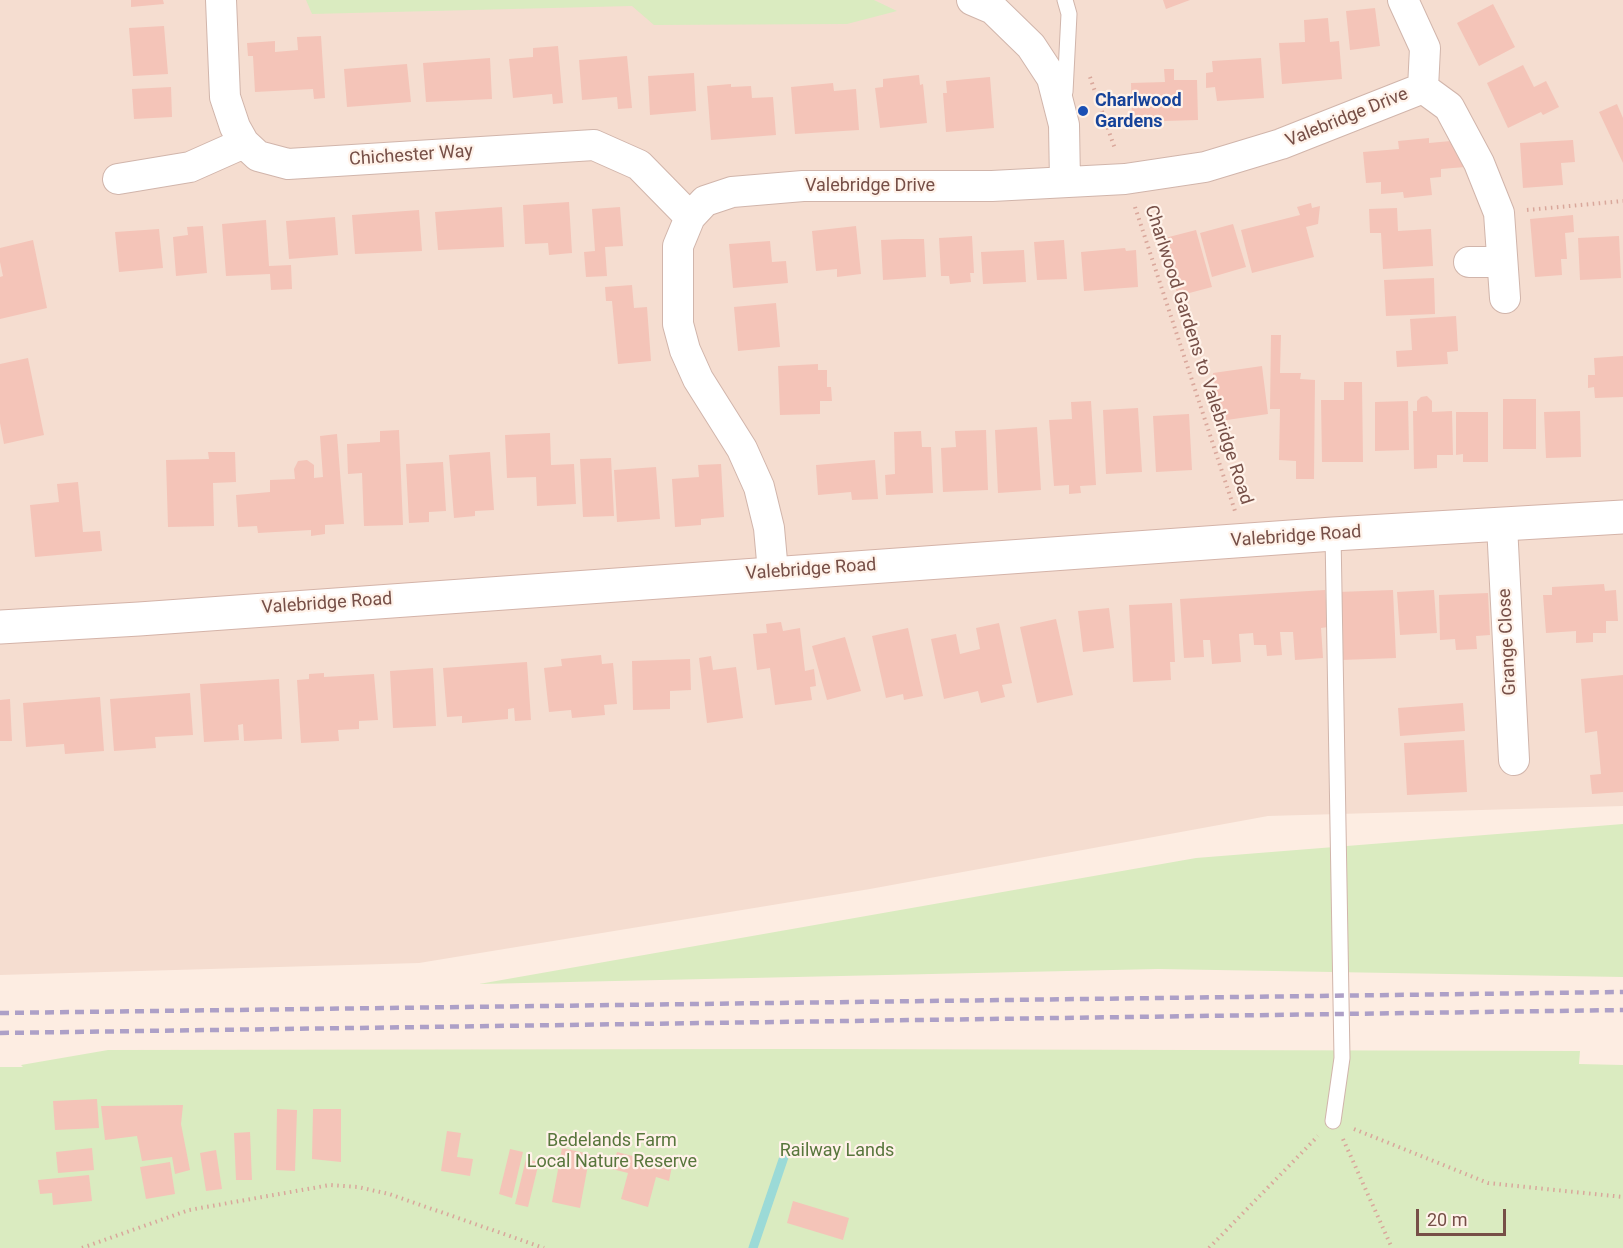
<!DOCTYPE html>
<html>
<head>
<meta charset="utf-8">
<style>
	body { margin:0 }
	#map { position:relative; width:1623px; height:1248px; overflow:hidden; background:#fdede2; font-family:Roboto,sans-serif }
	canvas { display:block }
	.scale { position:absolute; left:1416px; top:1209px; width:90px; height:27px; box-sizing:border-box; border:3px solid #764f47; border-top:0; padding-left:8px; font-size:18px; line-height:21px; white-space:nowrap; color:#764f47; -webkit-text-stroke:4px #fff2e9; paint-order:stroke }
</style>
</head>
<body>
<div id="map">
<canvas width="1623" height="1248"></canvas>
<div class="scale">20 m</div>
</div>
<script>
const c = document.querySelector('canvas').getContext('2d');
c.lineJoin = 'round';
function fill(path, color) { c.fillStyle = color; c.fill(path, 'evenodd'); }
const poly = rows => new Path2D(rows.map(r => 'M' + r).join(''));
function strokePath(path, color, width, dash) { c.strokeStyle = color; c.lineWidth = width; c.lineCap = dash ? 'butt' : 'round'; c.setLineDash(dash || []); c.stroke(path); }
function label(font, color, halo, rows, align = 'center') {
  c.font = font + ' Roboto,sans-serif'; c.lineWidth = 4.5; c.setLineDash([]); c.textBaseline = 'middle'; c.strokeStyle = halo; c.fillStyle = color; for (const [text, x, y, turn = 0] of rows) {
    c.save(); c.translate(x, y); c.rotate((+turn || 0) * Math.PI / 180); c.textAlign = isNaN(turn) ? turn : align; if (halo) c.strokeText(text, 0, 0); c.fillText(text, 0, 0); c.restore();
  }
}
fill(poly([
	[0,0,1623,0,1623,806,1268,816,870,889,419,963,0,975]
]), '#f5ddd0');
fill(poly([
	[306,0,874,0,897,11,847,24,654,25,632,6,312,14],
	[1623,824,1623,977,1158,969,479,984,1196,858],
	[803,1049,1580,1051,1579,1064,1623,1065,1623,1248,0,1248,0,1067,23,1067,21,1065,108,1050]
]), '#daebc0');
strokePath(poly([
	[753,1248,786,1151]
]), '#9bdad7', 9);
fill(poly([
	[131,0,163,0,164,4,131,7],
	[1163,0,1190,0,1166,9],
	[1493,4,1515,47,1479,66,1457,23],
	[1375,8,1380,46,1350,50,1346,11],
	[1328,18,1330,42,1339,41,1342,79,1282,84,1279,43,1305,42,1304,20],
	[164,26,168,74,133,76,129,28],
	[321,36,325,98,314,99,313,89,255,92,253,56,248,56,247,43,275,41,275,52,298,50,297,37],
	[558,46,563,103,553,104,552,94,513,98,509,59,533,57,533,48],
	[627,56,632,108,618,109,617,97,582,100,579,60],
	[490,58,492,99,426,102,423,63],
	[1261,58,1264,98,1217,101,1215,87,1206,88,1206,73,1213,72,1212,61],
	[407,64,411,102,347,107,344,69],
	[1523,65,1534,87,1546,81,1559,107,1543,115,1541,112,1508,128,1487,83],
	[1164,69,1174,69,1174,80,1197,80,1198,120,1132,122,1131,83,1165,82],
	[694,73,696,111,650,115,648,76],
	[919,75,920,85,923,84,927,123,880,128,875,88,883,87,883,79],
	[990,77,994,128,946,132,943,93,947,93,946,81],
	[833,83,834,91,856,89,859,130,795,134,791,87],
	[731,84,731,87,751,86,752,98,773,97,776,135,711,140,707,86],
	[171,87,172,117,134,119,132,89],
	[1617,104,1623,118,1623,163,1599,112],
	[1429,138,1429,143,1451,141,1465,167,1441,169,1441,177,1430,178,1432,195,1404,198,1403,192,1381,194,1381,182,1366,183,1363,152,1399,149,1398,141],
	[1573,140,1575,162,1561,163,1563,185,1523,188,1520,143],
	[569,202,572,253,549,255,548,243,525,244,523,205],
	[1311,203,1312,208,1320,206,1318,224,1306,227,1314,257,1252,273,1241,230,1300,215,1297,207],
	[502,207,504,247,438,250,435,212],
	[620,207,623,246,605,247,607,276,586,277,584,252,595,251,592,209],
	[1397,208,1398,231,1431,229,1433,266,1383,269,1381,233,1370,233,1369,209],
	[419,210,422,251,355,254,352,215],
	[1573,215,1574,232,1565,233,1567,259,1561,259,1562,275,1535,277,1530,219],
	[335,217,338,255,289,259,286,221],
	[266,220,269,266,291,265,292,289,271,290,270,274,226,276,222,224],
	[1233,224,1246,267,1212,277,1200,233],
	[203,226,207,273,176,276,173,237,188,235,187,227],
	[856,226,861,274,837,277,837,269,816,271,812,231],
	[159,229,163,268,119,272,115,232],
	[1196,230,1212,287,1178,296,1161,239],
	[972,236,974,273,970,273,971,282,950,284,949,276,941,276,939,238],
	[1619,236,1621,278,1580,280,1578,238],
	[903,239,924,239,926,277,883,280,881,240],
	[33,240,47,308,0,319,0,277,3,276,0,262,0,248],
	[1064,240,1067,279,1037,280,1034,242],
	[770,241,772,262,786,261,788,283,733,288,729,244],
	[1125,248,1126,251,1136,250,1138,287,1084,291,1081,252],
	[1024,250,1026,282,983,284,981,252],
	[1434,278,1435,314,1386,316,1384,280],
	[632,285,634,308,647,307,651,361,618,364,612,301,606,301,605,287],
	[776,303,780,347,738,351,734,307],
	[1456,316,1458,351,1447,352,1448,364,1397,367,1396,351,1412,350,1410,319],
	[1271,335,1281,335,1280,373,1301,373,1300,379,1315,380,1314,479,1296,479,1296,461,1279,460,1280,409,1270,409],
	[1623,356,1623,397,1595,398,1594,387,1588,388,1588,375,1595,375,1594,358],
	[28,358,44,435,4,444,0,423,0,364],
	[818,364,818,370,827,370,827,387,831,387,832,401,820,401,820,414,780,415,778,366],
	[1262,366,1268,414,1220,421,1213,373],
	[1344,382,1362,382,1363,462,1322,462,1321,400,1344,400],
	[1427,396,1432,401,1432,412,1452,411,1453,455,1437,455,1437,468,1414,469,1413,411,1417,411,1417,401,1421,397],
	[1503,399,1536,399,1536,449,1503,449],
	[1091,401,1096,485,1080,486,1081,493,1069,494,1069,485,1054,486,1049,420,1072,419,1071,402],
	[1408,401,1409,450,1375,451,1375,402],
	[1138,408,1142,472,1106,474,1103,410],
	[1580,411,1581,457,1546,458,1544,412],
	[1456,412,1488,412,1488,462,1463,462,1463,454,1456,455],
	[1189,414,1192,470,1156,472,1153,416],
	[1037,427,1041,490,998,493,995,430],
	[399,430,403,525,364,526,362,473,348,474,347,444,380,442,380,431],
	[986,430,988,490,943,492,941,448,956,447,955,431],
	[921,431,922,447,931,447,933,493,886,495,885,475,895,474,894,432],
	[550,433,551,465,574,464,576,504,537,506,536,477,507,478,505,435],
	[337,434,344,524,325,525,325,534,311,536,311,530,258,533,257,526,238,527,236,495,270,492,270,480,295,479,294,469,298,461,307,460,314,465,314,478,323,477,320,436],
	[208,452,235,452,236,482,213,483,214,526,168,527,166,460,209,459],
	[490,452,494,510,475,511,475,516,454,518,449,455],
	[611,458,614,516,583,517,580,459],
	[875,460,878,499,852,500,851,492,818,495,816,465],
	[443,462,446,511,429,512,429,522,409,523,406,464],
	[721,464,724,517,701,519,701,525,675,527,672,479,699,477,698,465],
	[656,467,660,519,617,522,614,470],
	[78,482,83,532,100,531,102,551,35,557,30,505,59,502,57,484],
	[1604,584,1605,591,1616,590,1618,621,1606,621,1606,633,1593,633,1593,642,1576,643,1576,631,1546,633,1543,595,1552,595,1552,587],
	[1325,590,1328,627,1321,628,1323,658,1295,660,1293,632,1280,632,1282,655,1267,656,1266,645,1254,645,1253,633,1239,634,1241,662,1212,664,1210,640,1203,640,1204,657,1184,658,1180,599],
	[1393,590,1396,658,1341,660,1338,592],
	[1434,590,1437,633,1400,635,1397,592],
	[1488,593,1490,635,1476,636,1477,649,1456,650,1455,639,1440,640,1439,595],
	[1172,603,1175,662,1170,662,1171,680,1133,682,1129,605],
	[1109,608,1114,648,1083,652,1078,611],
	[1056,619,1073,695,1037,703,1020,627],
	[781,622,783,631,800,628,805,671,814,669,816,686,810,687,812,700,775,705,770,668,757,670,753,634,767,633,766,624],
	[999,623,1012,683,1002,685,1005,697,981,703,978,691,944,699,931,639,956,634,960,654,980,649,976,628],
	[908,628,923,696,904,700,903,694,886,698,872,636],
	[845,637,861,691,827,700,812,646],
	[601,655,602,664,613,663,617,704,604,705,605,715,572,718,571,710,549,712,544,668,562,666,561,659],
	[711,656,713,670,736,667,743,718,707,723,699,658],
	[690,659,691,690,670,691,670,709,633,710,632,661],
	[527,662,531,720,515,721,514,708,508,709,508,719,462,723,462,716,447,717,443,668],
	[433,668,436,726,393,728,390,671],
	[324,673,324,677,374,674,378,720,359,721,359,729,338,730,339,741,301,743,297,680,309,679,309,674],
	[1623,675,1623,792,1592,794,1590,775,1601,774,1597,731,1585,733,1581,679],
	[279,679,282,739,244,741,243,724,238,725,239,740,204,742,200,684],
	[190,693,193,735,155,737,156,748,114,751,110,699],
	[100,697,104,751,65,754,64,744,26,747,23,703],
	[10,699,12,741,0,741,0,700],
	[1463,703,1465,731,1400,736,1398,708],
	[1464,740,1467,792,1407,795,1404,743],
	[97,1099,99,1128,55,1130,53,1101],
	[183,1105,181,1124,190,1170,175,1174,172,1157,142,1161,137,1136,105,1140,101,1106],
	[277,1109,297,1110,295,1171,276,1170],
	[313,1109,341,1109,341,1162,312,1159],
	[447,1131,461,1133,457,1157,473,1159,470,1176,441,1171],
	[250,1132,252,1180,236,1180,234,1133],
	[92,1148,94,1170,58,1173,56,1152],
	[562,1148,590,1154,580,1208,552,1202],
	[510,1149,523,1152,512,1198,499,1194],
	[216,1150,222,1189,206,1191,200,1153],
	[617,1152,672,1166,669,1181,656,1177,648,1207,621,1199,628,1173,612,1169],
	[526,1159,539,1162,528,1207,515,1204],
	[170,1162,175,1194,146,1199,140,1167],
	[89,1175,92,1201,53,1205,52,1193,40,1194,38,1180],
	[793,1201,849,1218,843,1240,787,1223]
]), '#f4c4b8');
const lane = poly([
	[1065,0,1069,14,1065,92],
	[1333,534,1342,1058,1333,1121]
]);
const street = poly([
	[221,0,225,97,235,127,244,143],
	[972,0,993,9,1031,46,1052,78,1064,125,1065,182],
	[1403,0,1425,48,1423,88],
	[118,179,190,167,244,143,258,156,288,164,594,145,639,165,690,217],
	[1469,262,1501,262],
	[1502,525,1514,760],
	[773,572,769,528,759,487,742,449,698,379,685,350,678,324,678,246,690,217,705,201,732,192,803,186,992,186,1125,179,1205,167,1281,144,1423,88,1449,107,1479,163,1499,213,1505,298]
]);
const secondary = poly([
	[0,627,139,619,1333,534,1623,517]
]);
strokePath(lane, '#d1b5ab', 17);
strokePath(street, '#d1b5ab', 32);
strokePath(secondary, '#d4b3a8', 35);
strokePath(poly([
	[1090,77,1115,149],
	[1135,207,1235,511],
	[1527,210,1623,201],
	[1354,1129,1488,1183,1623,1197],
	[1343,1139,1392,1248],
	[82,1248,189,1210,330,1185,358,1187,389,1194,544,1248],
	[1209,1248,1318,1136]
]), '#d9a79b', 4, [1.5, 4.5]);
strokePath(lane, '#fff', 15);
strokePath(street, '#fff', 30);
strokePath(secondary, '#fff', 33);
strokePath(poly([
	[0,1013,1623,992],
	[0,1033,1623,1010]
]), '#ada0c7', 4.5, [9, 6]);
for (const [x, y, r, color] of [
	[1083,111,6,"#1a4fb4"]
]) { const dot = new Path2D(); dot.arc(x, y, r, 0, 2 * Math.PI); c.fillStyle = color; c.fill(dot); strokePath(dot, '#fff2e9', 2); }
label('bold 18px', '#164399', '#fff2e9', [
	["Charlwood",1095,101],
	["Gardens",1095,122]
], 'left');
label('18px', '#764f47', '#fff2e9', [
	["Valebridge Drive",1347,118,-22],
	["Chichester Way",411,156,-4],
	["Valebridge Drive",870,186],
	["Charlwood Gardens to Valebridge Road",1198,355,72],
	["Valebridge Road",1296,537,-4],
	["Valebridge Road",811,570,-4],
	["Valebridge Road",327,604,-4],
	["Grange Close",1508,642,-93]
]);
label('18px', '#58763c', '#fff2e9', [
	["Bedelands Farm",612,1141],
	["Local Nature Reserve",612,1162],
	["Railway Lands",837,1151]
]);
</script>
</body>
</html>
